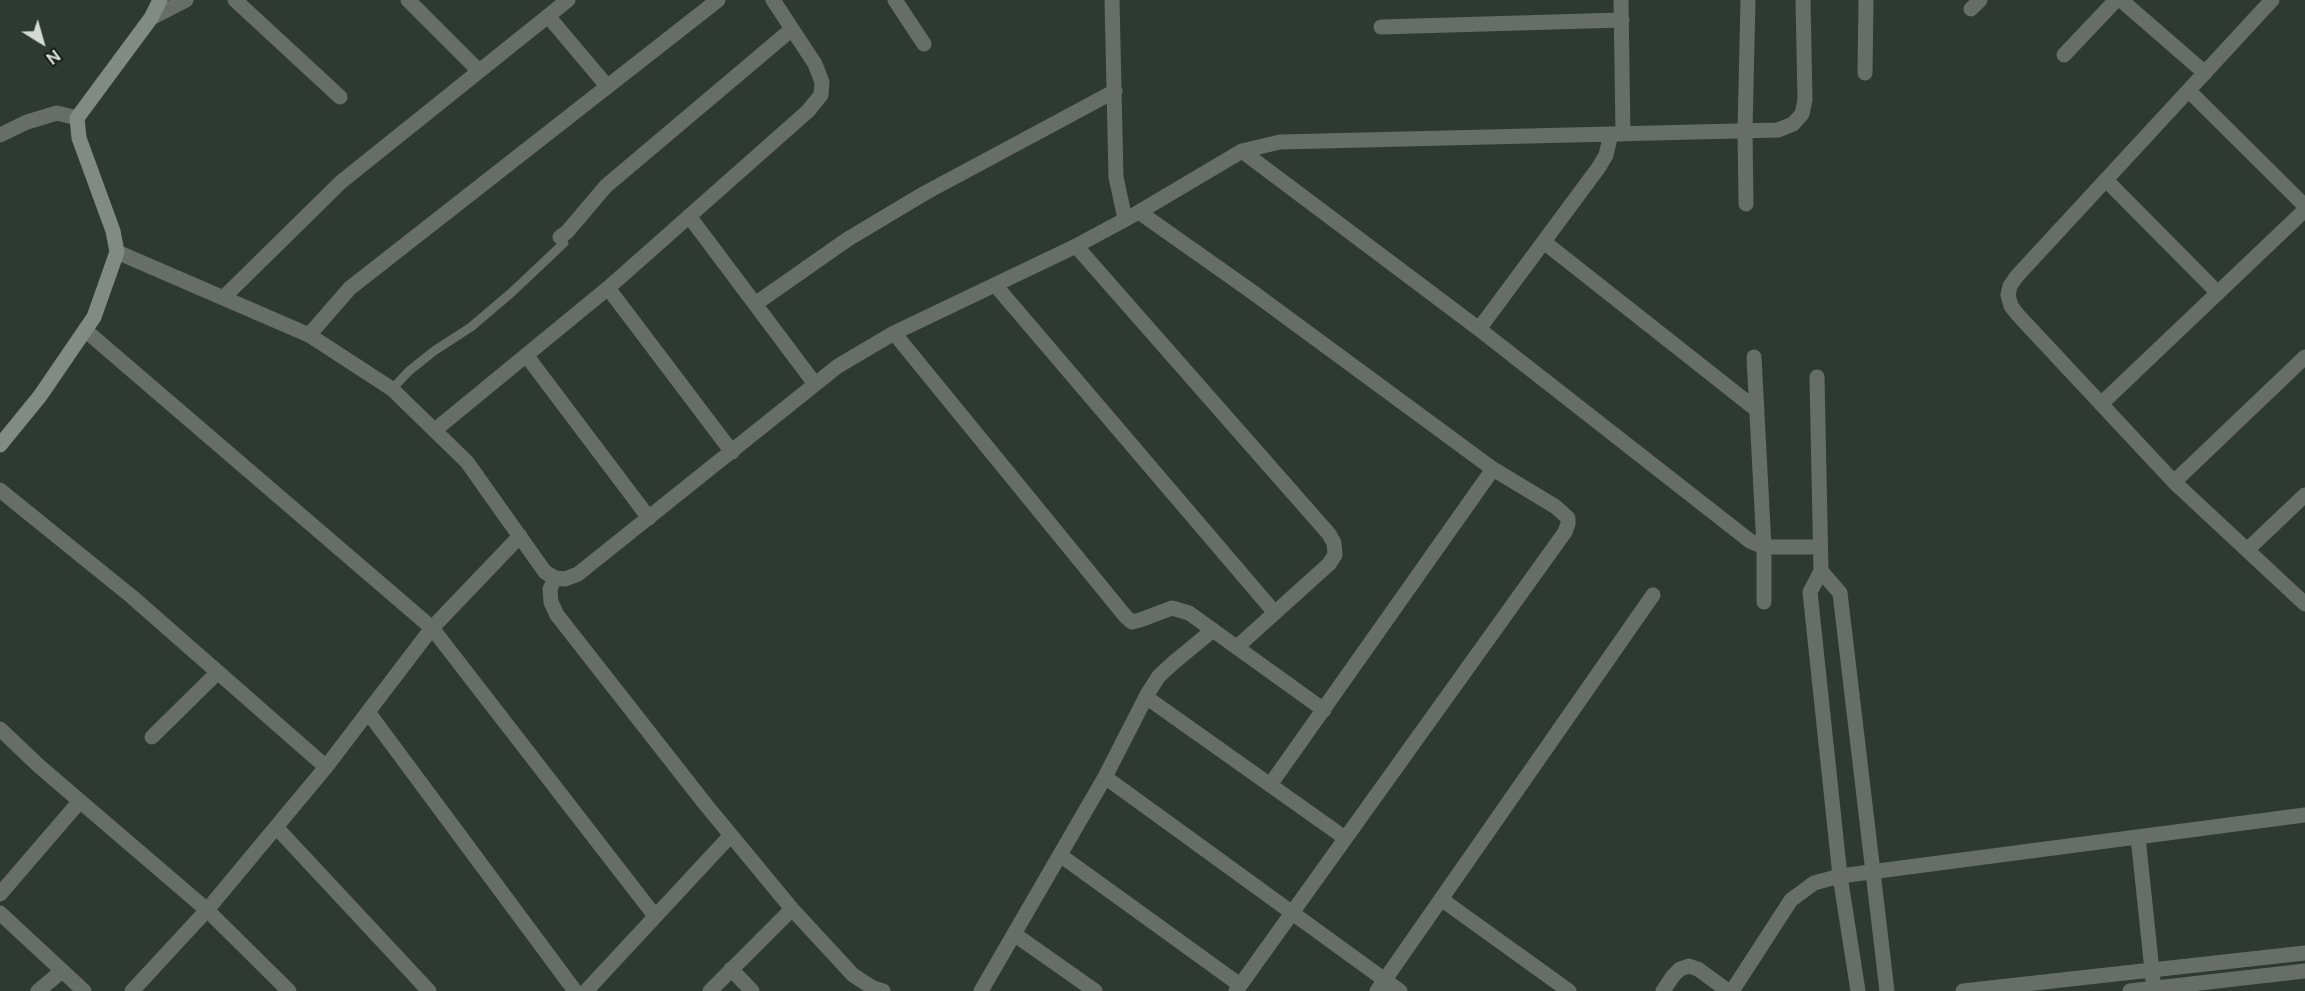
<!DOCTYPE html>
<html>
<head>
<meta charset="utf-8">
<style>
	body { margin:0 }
	#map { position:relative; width:2305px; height:991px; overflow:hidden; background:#2f3933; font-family:"Public Sans",sans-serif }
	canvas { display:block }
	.north { position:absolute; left:12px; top:12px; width:60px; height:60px; -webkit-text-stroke:4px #1a1f1c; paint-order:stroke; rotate:143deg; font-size:16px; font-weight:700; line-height:24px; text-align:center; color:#d4dbd7 }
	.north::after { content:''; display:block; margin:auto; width:21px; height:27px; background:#d4dbd7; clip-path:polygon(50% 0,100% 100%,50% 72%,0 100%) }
</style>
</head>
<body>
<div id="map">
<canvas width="2305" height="991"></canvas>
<div class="north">N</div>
</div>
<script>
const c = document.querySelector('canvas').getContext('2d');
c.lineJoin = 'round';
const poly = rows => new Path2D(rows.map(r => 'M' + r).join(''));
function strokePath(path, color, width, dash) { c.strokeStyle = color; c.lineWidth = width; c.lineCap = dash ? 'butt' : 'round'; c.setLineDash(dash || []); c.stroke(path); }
strokePath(poly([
	[392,389,409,371,434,351,471,327,511,293,564,243]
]), '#676d69', 9);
strokePath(poly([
	[235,0,340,97],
	[408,0,479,71],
	[895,0,924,44],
	[1112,0,1116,177,1125,219],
	[1621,0,1623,134],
	[2121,0,2205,73],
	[2272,0,2017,276,2010,286,2008,295,2011,306,2018,315,2174,482,2305,604],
	[1971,9,1980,0],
	[548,16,607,86],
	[151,18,186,0],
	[1381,27,1622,20],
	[2064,55,2116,0],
	[1865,73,1866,0],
	[2189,91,2305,206],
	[0,135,27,122,57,113,77,118],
	[1242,151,1479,329,1750,541,1764,547,1820,547],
	[2106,180,2218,293],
	[1746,204,1745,130,1748,0],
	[1139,212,1251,291,1493,469,1556,507,1568,518,1568,524,1565,532,1236,991],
	[689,216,815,384],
	[560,237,567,232,606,186,792,29],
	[1544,242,1757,410],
	[1076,246,1329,534,1334,543,1335,555,1329,564,1237,647],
	[117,252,309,335,392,389,467,462,545,572,555,578,565,579,578,574,838,366,894,333,1076,246,1139,212,1242,151,1280,142,1778,130,1793,124,1802,114,1805,100,1803,0],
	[996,286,1275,613],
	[608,288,732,452],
	[224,297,341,182,568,0],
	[755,304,848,239,925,193,1115,91],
	[1479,329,1599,167,1606,155,1611,134],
	[85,330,432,628,655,916],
	[894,333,1126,617,1132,622,1140,620,1172,608,1189,613,1324,710],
	[309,335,350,288,718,0],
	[526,355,649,518],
	[1754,357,1764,547,1764,602],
	[1817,377,1821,571,1810,592,1840,876,1858,991],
	[2101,404,2305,210],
	[435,430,608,288,808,111,821,95,822,82,815,64,773,0],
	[2174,482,2305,357],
	[0,490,131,596,326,767],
	[2247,550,2305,495],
	[1821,571,1840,593,1887,991],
	[555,578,550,589,551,602,557,615,706,805,792,909,853,975,873,988,883,991],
	[1146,697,1345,838],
	[368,712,575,991],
	[0,729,39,766,207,910,289,991],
	[152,737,218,672],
	[1105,777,1400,991],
	[1270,785,1493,469],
	[276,827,429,991],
	[2138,837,2153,980],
	[1060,855,1240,985],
	[0,894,80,801],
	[1441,899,1569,991],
	[0,913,84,991],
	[1014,934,1095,991],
	[731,969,752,991],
	[38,991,62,971],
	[132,991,207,910,326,767,432,628,520,536],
	[586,991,731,835],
	[710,991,792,909],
	[981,991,1105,777,1148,693,1159,676,1173,663,1213,630],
	[1377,991,1653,595],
	[1663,991,1673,976,1680,969,1689,966,1698,969,1728,991],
	[1732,991,1791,900,1814,883,1840,876,2305,815],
	[1963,991,2305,953],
	[2130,991,2305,971]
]), '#676d69', 15);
strokePath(poly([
	[0,445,40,396,94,317,117,252,113,231,79,138,77,118,151,18,160,0]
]), '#828a86', 15);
</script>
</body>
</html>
